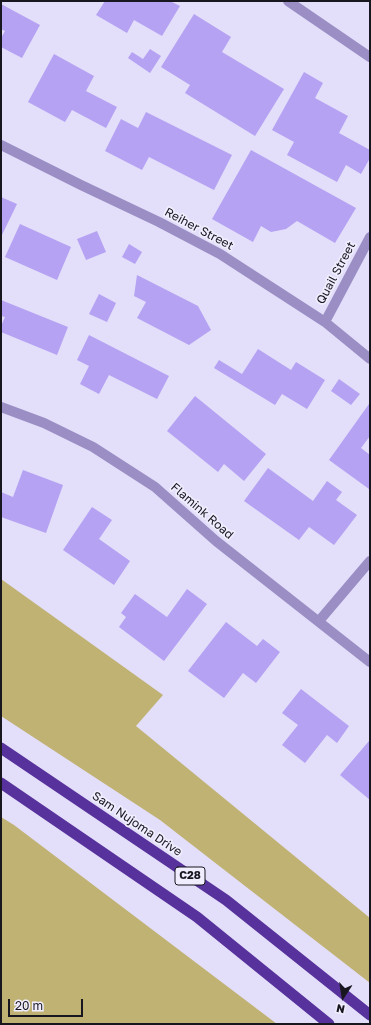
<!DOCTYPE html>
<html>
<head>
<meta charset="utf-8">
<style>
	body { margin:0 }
	#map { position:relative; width:371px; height:1025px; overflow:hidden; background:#e3defa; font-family:"Golos Text",sans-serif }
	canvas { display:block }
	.frame { position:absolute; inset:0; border:2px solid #18161f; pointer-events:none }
	.north { position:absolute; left:323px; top:977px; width:40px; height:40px; -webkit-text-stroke:3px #f0edfe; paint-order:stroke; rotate:192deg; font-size:11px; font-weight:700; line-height:16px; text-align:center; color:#18161f }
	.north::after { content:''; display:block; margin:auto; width:14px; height:18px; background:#18161f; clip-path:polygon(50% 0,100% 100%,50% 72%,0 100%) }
	.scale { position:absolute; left:8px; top:999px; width:75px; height:18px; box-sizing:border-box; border:2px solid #18161f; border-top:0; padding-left:5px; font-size:12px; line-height:14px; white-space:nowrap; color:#18161f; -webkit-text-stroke:3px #f0edfe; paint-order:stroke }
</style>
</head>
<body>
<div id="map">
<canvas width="371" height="1025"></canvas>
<div class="frame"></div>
<div class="north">N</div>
<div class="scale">20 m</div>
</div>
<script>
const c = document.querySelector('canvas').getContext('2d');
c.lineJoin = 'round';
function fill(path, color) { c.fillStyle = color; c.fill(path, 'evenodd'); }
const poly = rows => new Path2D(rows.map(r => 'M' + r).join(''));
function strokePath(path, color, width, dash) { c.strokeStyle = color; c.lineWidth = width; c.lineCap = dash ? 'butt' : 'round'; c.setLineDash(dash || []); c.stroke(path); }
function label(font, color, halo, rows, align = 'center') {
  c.font = font + ' "Golos Text",sans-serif'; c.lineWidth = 3.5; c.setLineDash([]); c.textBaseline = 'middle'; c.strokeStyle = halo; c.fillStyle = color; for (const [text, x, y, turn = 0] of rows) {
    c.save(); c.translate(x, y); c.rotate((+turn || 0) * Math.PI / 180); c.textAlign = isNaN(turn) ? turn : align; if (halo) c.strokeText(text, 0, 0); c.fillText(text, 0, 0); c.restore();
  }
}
fill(poly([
	[1,579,163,695,136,726,370,918,370,983,160,820,1,716],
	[1,817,14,825,277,1024,1,1024]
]), '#c0b273');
fill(poly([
	[105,1,170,1,180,6,162,36,134,20,127,33,96,15],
	[1,4,40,25,22,58,1,47,1,38,5,31,1,29],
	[194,14,231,37,222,52,284,89,255,136,185,93,190,85,161,67],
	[150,49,161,56,150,73,128,58,132,52,143,59],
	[54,54,94,76,86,91,117,107,106,128,72,110,65,122,28,102],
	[304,72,323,83,315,98,348,116,339,133,370,150,370,158,361,174,346,165,337,182,287,155,294,142,272,130],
	[146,112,232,155,214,190,149,157,142,170,105,151,121,119,138,128],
	[251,150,356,208,335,243,297,221,286,229,271,232,261,226,253,242,212,219],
	[1,197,17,204,1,237],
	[20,224,71,247,57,280,5,257],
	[97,231,106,252,86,260,77,239],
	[129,244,142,252,135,264,122,257],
	[137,275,198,306,211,330,189,345,137,318,146,302,134,296],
	[99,294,116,303,107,322,89,314],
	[1,300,68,327,57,355,1,332,1,326,5,317,1,316],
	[89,335,169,376,157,399,109,375,99,394,80,384,89,366,77,360],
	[258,349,291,370,296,362,325,380,307,409,282,394,275,405,214,368,219,360,242,374],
	[339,379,360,394,351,405,331,391],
	[195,396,266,454,244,481,224,464,218,472,167,431],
	[369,404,370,405,370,436,361,448,370,455,369,489,329,460],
	[268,468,313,501,327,481,342,492,336,500,357,515,334,545,309,527,299,540,244,501],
	[23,470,63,485,46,533,1,517,1,492,13,497],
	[92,507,112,520,99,539,130,561,114,585,63,550],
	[187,589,207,604,164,661,119,627,126,617,121,613,135,594,167,617],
	[226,622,257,646,263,639,280,652,256,683,243,673,224,698,188,671],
	[301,689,349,726,337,743,327,735,305,763,282,745,298,725,282,713],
	[369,741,370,742,370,800,340,775]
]), '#b5a2f3');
strokePath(poly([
	[1,145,81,185,159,222,220,254,325,322,370,359],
	[325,322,370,237],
	[1,407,44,423,93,447,155,487,216,541,370,662],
	[319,621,370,561]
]), '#9a8ec4', 10);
strokePath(poly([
	[288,1,370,57]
]), '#9a8ec4', 10);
strokePath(poly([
	[1,748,226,900,370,1015],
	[1,783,197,917,329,1024]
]), '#58329c', 11);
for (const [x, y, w] of [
	[190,876,30]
]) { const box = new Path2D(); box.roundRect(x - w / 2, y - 9, w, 18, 3); c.fillStyle = '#f0edfe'; c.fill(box); strokePath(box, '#18161f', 1); }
label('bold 11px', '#18161f', null, [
	["C28",190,876]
]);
label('12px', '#18161f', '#f0edfe', [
	["Reiher Street",199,229,28],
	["Quail Street",336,273,-62],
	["Flamink Road",202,511,41],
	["Sam Nujoma Drive",137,824,34]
]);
</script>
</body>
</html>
